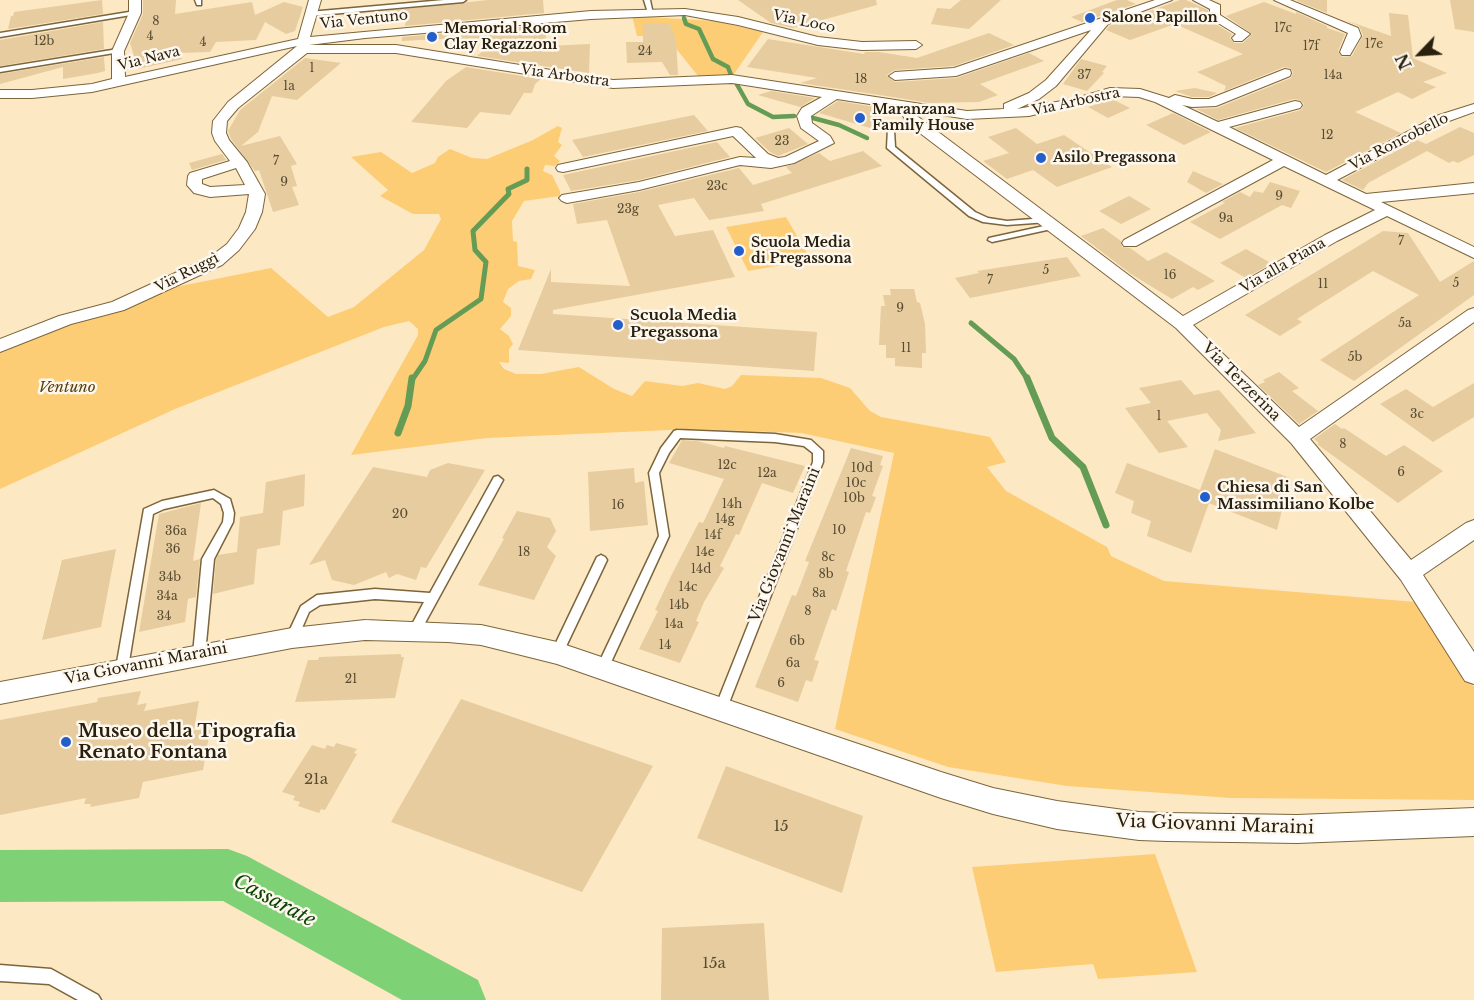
<!DOCTYPE html>
<html>
<head>
<meta charset="utf-8">
<style>
	body { margin:0 }
	#map { position:relative; width:1474px; height:1000px; overflow:hidden; background:#fde8c4; font-family:"Libre Baskerville",serif }
	canvas { display:block }
	.north { position:absolute; left:1390px; top:24px; width:60px; height:60px; -webkit-text-stroke:4px #fdf7ee; paint-order:stroke; rotate:245deg; font-size:16px; font-weight:700; line-height:24px; text-align:center; color:#29200e }
	.north::after { content:''; display:block; margin:auto; width:21px; height:27px; background:#29200e; clip-path:polygon(50% 0,100% 100%,50% 72%,0 100%) }
</style>
</head>
<body>
<div id="map">
<canvas width="1474" height="1000"></canvas>
<div class="north">N</div>
</div>
<script>
const c = document.querySelector('canvas').getContext('2d');
c.lineJoin = 'round';
function fill(path, color) { c.fillStyle = color; c.fill(path, 'evenodd'); }
const poly = rows => new Path2D(rows.map(r => 'M' + r).join(''));
function strokePath(path, color, width, dash) { c.strokeStyle = color; c.lineWidth = width; c.lineCap = dash ? 'butt' : 'round'; c.setLineDash(dash || []); c.stroke(path); }
function label(font, color, halo, rows, align = 'center') {
  c.font = font + ' "Libre Baskerville",serif'; c.lineWidth = 5; c.setLineDash([]); c.textBaseline = 'middle'; c.strokeStyle = halo; c.fillStyle = color; for (const [text, x, y, turn = 0] of rows) {
    c.save(); c.translate(x, y); c.rotate((+turn || 0) * Math.PI / 180); c.textAlign = isNaN(turn) ? turn : align; if (halo) c.strokeText(text, 0, 0); c.fillText(text, 0, 0); c.restore();
  }
}
fill(poly([
	[632,16,715,21,763,32,732,77,698,76,666,36,637,36],
	[558,126,562,128,558,142,562,145,554,156,560,161,555,166,545,165,543,171,552,175,560,191,560,196,524,201,512,221,513,241,517,242,518,266,535,270,531,279,519,281,508,289,503,302,511,308,511,316,500,329,509,336,513,344,509,349,509,363,499,362,504,369,516,374,541,374,579,367,614,389,632,396,645,381,682,386,698,383,725,389,732,386,741,375,821,378,850,388,870,411,881,417,990,437,1006,462,987,467,1006,491,1107,547,1111,556,1164,581,1416,602,1474,687,1474,800,1231,798,1067,786,948,767,835,729,894,453,801,433,692,429,487,438,351,455,418,335,418,329,409,321,384,327,175,409,0,489,0,346,150,292,271,268,328,317,354,307,424,250,441,219,439,214,413,214,380,196,388,190,351,157,381,152,412,173,435,163,438,157,450,149,472,158,487,159,533,140],
	[786,217,811,260,748,271,726,227],
	[1155,854,1197,972,1098,979,1093,964,996,972,972,867]
]), '#fdcd75');
strokePath(poly([
	[684,18,686,24,699,29,713,59,728,67,731,75],
	[735,81,748,104,773,117,794,116],
	[813,118,839,125,867,138]
]), '#649c55', 4.5);
strokePath(poly([
	[971,323,1014,359,1028,380],
	[412,380,425,361,436,330,481,299,486,262,475,250,473,231,509,194,508,189,527,180,527,169]
]), '#649c55', 5);
strokePath(poly([
	[1027,378,1052,438,1083,467,1106,525],
	[398,433,408,406,412,378]
]), '#649c55', 7);
fill(poly([
	[228,849,247,856,478,980,486,1000,402,1000,223,901,0,902,0,850,228,849]
]), '#7ed174');
fill(poly([
	[102,0,103,14,8,29,11,16,13,16,14,12],
	[143,0,176,0,175,14,252,2,255,15,284,2,303,7,295,31,286,34,265,22,256,40,216,42,210,52,179,53,182,59,138,69,130,43,143,14],
	[488,0,543,0,544,13,405,26,406,17,386,19,386,11],
	[738,0,876,0,877,5,793,28,771,23],
	[961,0,1001,0,969,29,931,24,937,8,950,9],
	[1117,0,1127,0,1136,4,1082,22,1071,17],
	[1180,0,1186,0,1208,10,1209,20,1232,34,1230,38,1234,43,1243,43,1252,34,1226,16,1264,2,1296,14,1296,12,1327,26,1327,28,1345,34,1338,51,1342,57,1352,56,1363,35,1359,26,1345,20,1391,36,1389,13,1408,15,1413,58,1447,73,1423,82,1436,87,1412,99,1398,92,1355,112,1401,133,1326,172,1235,128,1301,110,1304,104,1300,100,1294,99,1218,120,1196,109,1217,108,1291,78,1293,72,1290,68,1284,67,1224,91,1226,86,1197,72,1243,54,1175,24,1130,40,1106,30,1109,26],
	[1297,0,1327,0,1327,13,1297,1],
	[1450,0,1474,0,1474,32,1455,29],
	[103,22,104,49,0,66,0,40],
	[643,23,667,23,670,25,676,39,678,75,670,75,662,62,627,63,626,42,643,42],
	[545,25,547,46,590,44,589,73,477,56,494,41,456,41,459,38,402,41,402,37],
	[989,33,1014,45,954,66,895,70,887,75,895,82,956,78,1029,53,1044,61,980,84,998,95,979,102,929,103,899,98,800,83,817,78,747,67,768,39,864,54,865,52,879,52,917,58],
	[104,57,105,71,98,73,63,79,63,67,0,84,0,74],
	[305,58,341,63,297,100,272,96,258,132,241,146,280,136,297,164,291,166,297,186,292,187,299,205,273,212,259,170,255,171,231,139,228,131,240,110],
	[1081,59,1107,66,1102,72,1104,73,1087,91,1063,84],
	[466,67,541,79,535,84,532,93,524,93,510,115,480,112,467,128,411,122,446,81],
	[1195,88,1217,93,1209,97,1192,97,1175,91],
	[771,91,815,98,800,107,758,95],
	[1112,99,1130,108,1108,118,1088,107],
	[838,101,888,109,870,128,819,113],
	[1173,113,1211,132,1184,145,1146,125],
	[694,115,708,131,583,157,572,140],
	[1460,127,1474,133,1474,155,1458,163,1453,161,1449,163,1427,151,1368,183,1363,190,1342,180,1417,140,1426,144],
	[789,128,808,144,778,156,770,152,755,138],
	[1016,128,1037,144,1064,135,1112,167,1057,187,1033,170,1007,179,983,161,1009,153,988,137],
	[717,142,730,157,639,180,571,191,563,175],
	[863,151,882,166,761,204,764,211,709,220,694,198,658,205,675,236,713,230,735,277,553,310,553,314,817,332,814,371,518,350,551,269,551,282,630,286,607,220,577,224,573,204,639,192,739,168,753,185,792,173,786,167,819,153,830,161],
	[222,154,226,160,192,170,189,163],
	[1193,171,1223,184,1206,193,1187,182],
	[1270,182,1300,191,1291,208,1282,205,1220,239,1190,222,1225,203,1222,202,1240,192,1250,197,1254,191,1263,193],
	[1129,196,1151,209,1121,224,1099,211],
	[1103,228,1121,241,1122,247,1130,248,1148,261,1166,252,1215,281,1198,290,1193,287,1172,299,1131,274,1081,236],
	[1383,231,1408,233,1440,282,1474,261,1474,295,1354,381,1320,360,1419,295,1373,271,1297,319,1302,322,1280,336,1245,315],
	[1246,249,1269,262,1267,266,1246,278,1220,263],
	[1067,257,1081,276,970,298,955,278,979,273,977,271],
	[890,289,914,289,917,302,920,303,925,324,926,353,922,353,922,368,895,366,895,358,886,358,886,345,879,345,881,306,885,306,883,295,891,295],
	[1279,372,1299,388,1292,391,1318,411,1299,424,1258,385,1265,382,1263,380],
	[1181,380,1194,395,1219,390,1256,433,1218,441,1221,430,1207,413,1167,421,1188,447,1159,453,1125,408,1151,403,1139,388],
	[1474,383,1474,417,1433,442,1380,404,1406,389,1433,407],
	[1335,424,1342,429,1344,428,1386,456,1404,445,1443,471,1398,503,1317,444,1319,443,1314,439],
	[682,440,697,441,724,448,725,446,805,466,793,493,762,483,739,535,736,534,720,566,724,568,704,602,696,621,699,622,680,663,639,649,658,611,655,610,673,572,699,522,703,523,724,479,669,463],
	[851,448,883,456,880,465,883,466,872,496,876,497,870,513,866,512,846,571,849,572,836,611,832,609,814,660,819,661,812,682,806,680,798,702,755,687,792,595,796,596,809,562,805,561],
	[1215,449,1290,478,1277,530,1209,503,1191,553,1147,536,1151,521,1131,513,1134,501,1115,493,1127,463,1200,490],
	[448,463,485,470,426,568,421,567,416,580,397,574,389,578,386,572,354,585,332,580,325,560,309,565,373,467,427,477,430,470],
	[634,468,635,483,644,481,648,525,590,531,588,472],
	[305,474,304,506,283,511,280,545,257,549,254,584,213,594,216,560,218,555,237,552,240,517,263,513,266,482],
	[201,503,193,561,200,559,196,597,188,599,185,622,139,632,159,514],
	[517,511,550,518,556,531,547,547,556,556,534,600,478,585,504,539,502,538],
	[116,549,101,627,42,640,62,560],
	[401,654,401,657,404,657,395,698,295,702,308,660,318,660,319,657],
	[141,691,137,705,147,703,144,711,199,701,194,730,210,730,203,770,143,782,139,798,90,807,91,804,84,804,86,798,0,815,0,720,97,702,98,698],
	[461,699,653,766,582,892,391,822],
	[336,743,357,749,354,753,357,754,325,810,321,809,319,813,298,806,300,802,293,800,295,796,282,792,312,745,325,749,327,745,334,747],
	[726,766,863,816,842,893,697,838],
	[764,923,769,1000,661,1000,662,928]
]), '#e6cc9f');
const lane = poly([
	[195,0,201,0,201,5,197,5,195,0],
	[444,0,466,0,463,2,309,16,306,14,309,12,444,0],
	[644,0,650,0,653,14,648,13,644,0],
	[135,11,137,12,137,14,0,37,0,33,135,11],
	[118,49,121,51,120,52,0,72,0,68,118,49],
	[911,120,916,121,894,130,895,147,975,212,988,218,1007,221,1045,218,1048,218,1048,222,1007,225,983,222,969,216,887,148,888,128,911,120],
	[1053,224,1057,226,1056,228,992,242,988,240,989,238,1053,224],
	[677,430,775,434,811,440,823,451,823,462,727,708,725,712,721,714,717,712,715,708,813,462,813,453,804,446,775,442,680,438,669,453,659,473,669,536,607,671,603,672,599,671,597,667,659,536,649,473,661,448,674,431,677,430],
	[498,476,503,480,419,634,415,635,411,634,409,630,424,602,375,599,320,605,309,612,296,642,292,643,288,642,286,638,301,606,317,595,375,589,430,593,494,477,498,476],
	[214,490,230,499,234,513,233,522,214,559,205,654,203,658,199,659,195,658,193,654,202,559,223,522,224,513,221,504,213,498,164,509,153,514,128,668,126,672,122,673,118,672,116,668,144,509,162,501,214,490],
	[601,555,605,557,607,560,561,657,557,658,553,657,551,653,553,649,597,557,601,555],
	[0,965,51,969,98,995,101,1000,78,1000,49,984,0,981,0,965]
]);
const street = poly([
	[129,0,141,0,141,13,124,51,125,77,298,39,309,0,321,0,310,37,591,11,685,9,738,17,818,37,862,42,916,41,922,45,916,49,862,50,818,45,738,25,685,15,591,19,365,38,309,45,396,45,613,80,732,75,967,111,1004,109,1004,104,1029,93,1046,80,1091,30,956,76,895,80,889,76,895,72,954,68,1155,0,1172,0,1108,24,1056,86,1039,99,1017,109,1073,99,1110,88,1140,89,1169,98,1175,95,1192,99,1209,99,1285,69,1290,70,1291,73,1290,76,1216,106,1192,107,1182,105,1218,122,1295,101,1300,102,1302,105,1300,108,1229,127,1326,175,1439,115,1474,104,1474,112,1449,121,1337,180,1366,194,1474,183,1474,193,1381,202,1474,247,1474,258,1387,216,1337,241,1193,325,1299,427,1468,310,1474,308,1474,322,1310,439,1411,560,1466,523,1474,520,1474,540,1423,575,1474,652,1474,684,1465,681,1401,580,1291,443,1176,328,908,124,903,116,903,109,837,99,811,116,812,123,830,136,834,143,794,163,771,168,740,165,639,190,567,203,562,201,559,198,562,195,639,182,740,157,756,158,733,136,563,172,558,171,556,168,558,165,736,127,741,128,768,154,778,158,785,157,819,141,801,128,797,116,802,108,822,97,732,83,613,88,396,53,307,53,238,108,227,121,226,133,229,140,247,162,265,194,262,212,255,229,239,250,222,265,124,310,71,324,0,352,0,339,59,316,112,302,210,257,227,244,239,228,246,212,249,194,210,197,194,193,187,185,188,176,190,173,230,161,215,141,212,133,213,121,228,102,297,46,92,92,32,98,0,98,0,90,32,90,92,84,112,79,112,51,129,13,129,0],
	[1111,96,1139,97,1155,102,1273,160,1124,240,1122,243,1124,246,1136,246,1284,166,1375,210,1325,235,1183,316,917,116,917,111,967,119,1029,116,1111,96],
	[236,168,245,185,210,187,202,184,202,179,236,168],
	[1193,0,1209,0,1220,5,1220,15,1250,34,1242,41,1234,41,1232,38,1236,34,1210,18,1210,9,1193,0],
	[1274,0,1290,0,1358,28,1361,36,1350,55,1342,55,1340,52,1348,33,1274,0],
	[365,620,481,625,557,642,941,772,993,788,1057,801,1139,812,1167,813,1297,815,1474,808,1474,836,1297,843,1167,841,1139,840,1057,829,993,814,941,798,557,664,481,645,448,642,365,640,292,648,0,704,0,682,292,628,365,620]
]);
strokePath(lane, '#7c653b', 3);
strokePath(street, '#7c653b', 2);
fill(lane, '#fff');
fill(street, '#fff');
for (const [x, y, r, color] of [
	[1090,18,6,"#245ecb"],
	[432,37,6,"#245ecb"],
	[860,118,6,"#245ecb"],
	[1041,158,6,"#245ecb"],
	[739,251,6,"#245ecb"],
	[618,325,6,"#245ecb"],
	[1205,497,6,"#245ecb"],
	[66,742,6,"#245ecb"]
]) { const dot = new Path2D(); dot.arc(x, y, r, 0, 2 * Math.PI); c.fillStyle = color; c.fill(dot); strokePath(dot, '#fdf7ee', 2); }
label('12px', '#584b32', null, [
	["8",156,22],
	["17c",1283,29],
	["4",150,37],
	["12b",44,42],
	["4",203,43],
	["17e",1374,45],
	["17f",1311,47],
	["24",645,52],
	["1",312,69],
	["37",1084,76],
	["14a",1333,76],
	["18",861,80],
	["1a",289,87],
	["12",1327,136],
	["23",782,142],
	["7",276,162],
	["9",284,183],
	["23c",717,187],
	["9",1279,197],
	["23g",628,210],
	["9a",1226,219],
	["7",1401,242],
	["5",1046,271],
	["16",1170,276],
	["7",990,281],
	["5",1456,284],
	["11",1323,285],
	["9",900,309],
	["5a",1405,324],
	["11",906,349],
	["5b",1355,358],
	["3c",1417,415],
	["1",1159,417],
	["8",1343,445],
	["12c",727,466],
	["10d",862,469],
	["6",1401,473],
	["12a",767,474],
	["10c",856,484],
	["10b",854,499],
	["14h",732,505],
	["16",618,506],
	["20",400,515],
	["14g",725,520],
	["10",839,531],
	["36a",176,532],
	["14f",713,536],
	["36",173,550],
	["18",524,553],
	["14e",705,553],
	["8c",828,558],
	["14d",701,570],
	["8b",826,575],
	["34b",170,578],
	["14c",688,588],
	["8a",819,594],
	["34a",167,597],
	["14b",679,606],
	["8",808,612],
	["34",164,617],
	["14a",674,625],
	["6b",797,642],
	["14",665,646],
	["6a",793,664],
	["21",351,680],
	["6",781,684]
]);
label('bold 14px', '#29200e', '#fdf7ee', [
	["Salone Papillon",1102,18],
	["Memorial Room",444,29],
	["Clay Regazzoni",444,45],
	["Maranzana",872,110],
	["Family House",872,126],
	["Asilo Pregassona",1053,158],
	["Scuola Media",751,243],
	["di Pregassona",751,259]
], 'left');
label('14px', '#29200e', '#fdf7ee', [
	["Via Ventuno",364,20,-6],
	["Via Loco",804,22,12],
	["Via Nava",149,59,-14],
	["Via Arbostra",565,76,8],
	["Via Arbostra",1076,102,-12],
	["Via Roncobello",1399,142,-27],
	["Via alla Piana",1283,266,-30],
	["Via Ruggì",187,273,-27]
]);
label('bold 15px', '#29200e', '#fdf7ee', [
	["Scuola Media",630,316],
	["Pregassona",630,333],
	["Chiesa di San",1217,488],
	["Massimiliano Kolbe",1217,505]
], 'left');
label('15px', '#29200e', '#fdf7ee', [
	["Via Terzerina",1241,382,45],
	["Via Giovanni Maraini",785,545,-68],
	["Via Giovanni Maraini",146,664,-11]
]);
label('italic 15px', '#59410e', '#fdf7ee', [
	["Ventuno",67,388]
]);
label('15px', '#584b32', null, [
	["21a",316,780],
	["15",781,827],
	["15a",714,964]
]);
label('bold 18px', '#29200e', '#fdf7ee', [
	["Museo della Tipografia",78,732],
	["Renato Fontana",78,753]
], 'left');
label('18px', '#29200e', '#fdf7ee', [
	["Via Giovanni Maraini",1215,825,2]
]);
label('italic 20px', '#0a4403', '#fdf7ee', [
	["Cassarate",274,901,28]
]);
</script>
</body>
</html>
